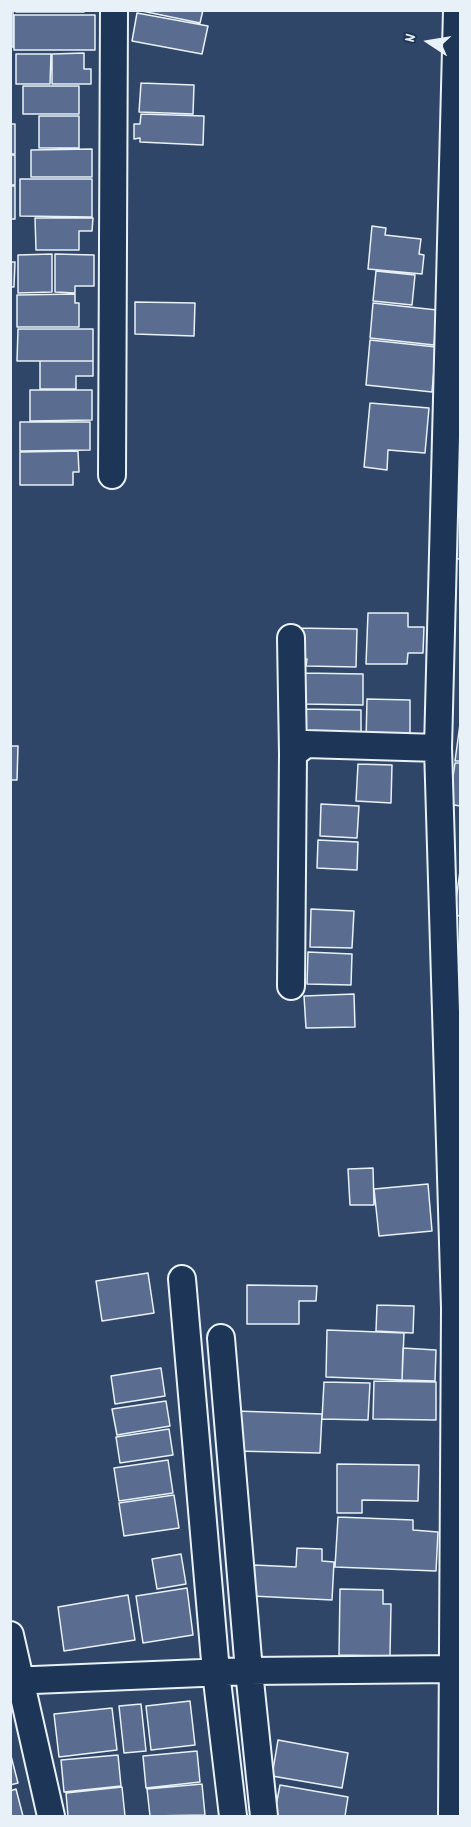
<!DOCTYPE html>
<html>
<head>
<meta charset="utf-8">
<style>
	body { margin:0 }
	#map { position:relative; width:471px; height:1827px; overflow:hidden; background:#2f4668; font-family:Dekko,sans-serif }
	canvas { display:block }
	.frame { position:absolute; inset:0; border:12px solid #e8f1f8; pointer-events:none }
	.north { position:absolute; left:399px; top:12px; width:60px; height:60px; -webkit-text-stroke:4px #1d3557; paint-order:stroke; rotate:282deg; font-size:16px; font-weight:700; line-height:24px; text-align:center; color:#e8f1f8 }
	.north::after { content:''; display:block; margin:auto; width:21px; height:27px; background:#e8f1f8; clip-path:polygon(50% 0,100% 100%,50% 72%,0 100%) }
</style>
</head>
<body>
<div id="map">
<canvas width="471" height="1827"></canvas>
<div class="frame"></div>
<div class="north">N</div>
</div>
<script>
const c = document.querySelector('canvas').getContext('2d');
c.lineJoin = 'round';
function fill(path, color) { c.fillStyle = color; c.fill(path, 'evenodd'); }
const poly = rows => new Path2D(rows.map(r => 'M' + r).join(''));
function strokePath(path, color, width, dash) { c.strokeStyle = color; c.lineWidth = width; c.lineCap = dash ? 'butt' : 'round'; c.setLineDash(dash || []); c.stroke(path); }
const building = poly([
	[16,10,84,10,84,12,16,12,16,10],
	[137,10,203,10,200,23,137,10],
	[10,11,13,11,13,47,10,47,10,11],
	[137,13,208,26,202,54,132,41,137,13],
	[14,15,95,15,95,50,14,50,14,15],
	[84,53,84,69,91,69,91,84,52,84,52,54,84,53],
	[16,54,51,54,50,84,16,84,16,54],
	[141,83,194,85,193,114,139,112,141,83],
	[23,86,79,86,79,114,23,114,23,86],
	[141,114,204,116,203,145,140,142,140,138,134,139,134,124,140,124,141,114],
	[39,116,79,116,79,148,39,148,39,116],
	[10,124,15,124,15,154,10,154,10,124],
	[92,149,92,177,31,177,31,150,92,149],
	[10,155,15,155,15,185,10,185,10,155],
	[20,179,92,179,92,217,20,216,20,179],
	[10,186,15,186,15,219,10,219,10,186],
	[35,218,93,218,92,231,79,231,79,250,36,250,35,218],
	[372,226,386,228,385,235,421,239,419,254,424,255,422,274,368,269,372,226],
	[52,254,52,292,18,293,18,255,52,254],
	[55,254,94,255,94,286,75,286,75,293,55,292,55,254],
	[10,262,15,262,14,287,10,287,10,262],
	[376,271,415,275,412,305,373,301,376,271],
	[75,294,75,303,79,303,79,327,17,327,17,295,75,294],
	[135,302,195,303,194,336,135,334,135,302],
	[373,303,437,310,434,345,370,338,373,303],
	[18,329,93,329,93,361,17,361,18,329],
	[370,340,436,347,432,392,366,385,370,340],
	[40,361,93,361,93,376,76,376,76,389,40,389,40,361],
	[30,390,92,390,92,420,30,421,30,390],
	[370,403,429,408,425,453,388,450,387,470,364,467,370,403],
	[20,422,90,422,90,450,20,451,20,422],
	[78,451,79,472,73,472,73,485,20,485,20,452,78,451],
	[449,497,460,498,460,559,444,558,449,497],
	[368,613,408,613,408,627,424,627,423,653,408,653,407,664,366,664,368,613],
	[295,628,357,629,356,667,306,666,307,659,294,659,295,628],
	[304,673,363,674,363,705,303,704,304,673],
	[367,699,410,700,410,741,366,741,367,699],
	[302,709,361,710,361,741,301,740,302,709],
	[460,724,460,761,455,761,460,724],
	[10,746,18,746,17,780,10,780,10,746],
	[455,763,460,763,460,806,449,804,455,763],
	[358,764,392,765,391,803,356,801,358,764],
	[321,804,359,806,357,838,320,836,321,804],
	[318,840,358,842,357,870,317,868,318,840],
	[460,871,460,916,454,915,460,871],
	[311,909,354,911,352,948,310,947,311,909],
	[308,952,352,954,351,985,307,984,308,952],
	[354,994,355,1027,306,1028,304,996,354,994],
	[373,1168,374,1205,350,1205,348,1169,373,1168],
	[428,1184,432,1231,379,1236,374,1189,428,1184],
	[148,1273,154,1313,102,1321,96,1281,148,1273],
	[247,1285,317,1286,316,1301,299,1301,299,1324,247,1324,247,1285],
	[377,1305,414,1306,413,1333,376,1331,377,1305],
	[327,1330,404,1333,402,1380,326,1377,327,1330],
	[403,1348,436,1350,435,1381,402,1380,403,1348],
	[161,1368,165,1396,115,1404,111,1376,161,1368],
	[374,1381,436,1382,436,1420,373,1419,374,1381],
	[324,1382,370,1383,368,1420,322,1419,324,1382],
	[166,1401,170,1426,117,1435,112,1409,166,1401],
	[236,1411,322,1414,320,1453,235,1451,236,1411],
	[169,1429,173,1455,120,1463,116,1437,169,1429],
	[168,1460,173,1493,119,1501,114,1468,168,1460],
	[337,1464,419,1465,418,1501,362,1500,362,1513,337,1513,337,1464],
	[174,1495,179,1528,124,1536,119,1503,174,1495],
	[338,1517,413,1520,413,1530,438,1532,436,1571,335,1567,338,1517],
	[297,1548,322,1549,322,1561,334,1562,332,1600,252,1596,254,1565,296,1567,297,1548],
	[181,1554,186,1584,157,1589,152,1559,181,1554],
	[187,1588,193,1635,143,1643,136,1596,187,1588],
	[340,1589,383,1590,383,1604,391,1604,390,1656,339,1655,340,1589],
	[128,1595,135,1640,64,1651,58,1607,128,1595],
	[190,1701,195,1745,151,1750,146,1706,190,1701],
	[141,1704,146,1751,124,1753,119,1706,141,1704],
	[112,1708,117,1750,59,1757,54,1714,112,1708],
	[278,1740,348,1753,342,1788,272,1776,278,1740],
	[197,1751,200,1782,146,1788,143,1756,197,1751],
	[10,1752,18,1783,10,1785,10,1752],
	[118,1755,121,1786,64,1792,61,1760,118,1755],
	[202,1784,205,1815,150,1816,147,1789,202,1784],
	[280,1785,348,1797,345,1816,274,1816,280,1785],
	[122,1787,125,1816,68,1816,66,1793,122,1787],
	[16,1789,23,1816,10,1816,10,1791,16,1789]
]);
fill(building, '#5a6d91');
strokePath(building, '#e8f1f8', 1.5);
const street = poly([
	[112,475,114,10],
	[291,638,293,754],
	[291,986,293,754,306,744,438,748],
	[182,1279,216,1672,233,1816],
	[221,1338,249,1671,264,1816],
	[10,1635,51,1816],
	[10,1681,249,1671,455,1669],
	[452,1816,455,1308,438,748,457,10]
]);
strokePath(street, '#e8f1f8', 30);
strokePath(street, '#1d3557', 26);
</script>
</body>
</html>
